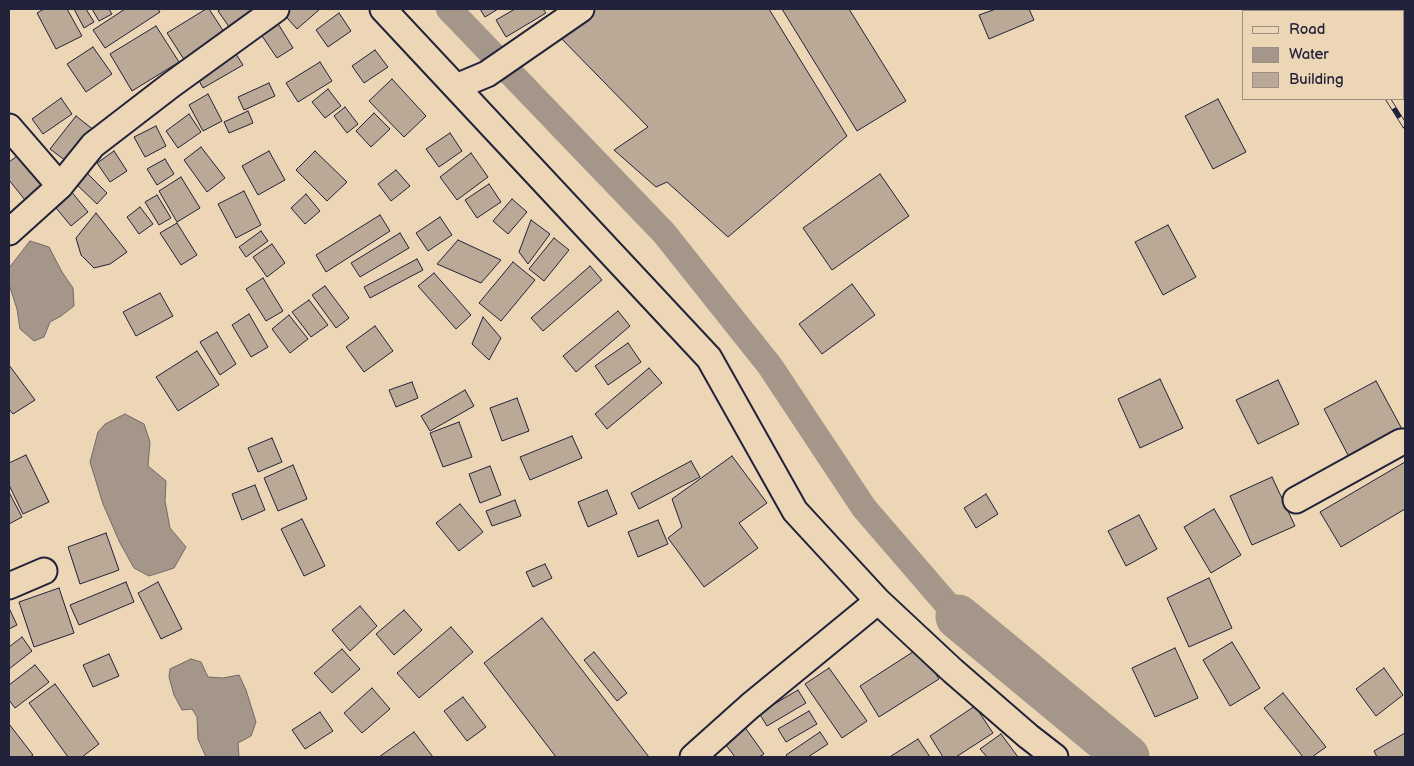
<!DOCTYPE html>
<html>
<head>
<meta charset="utf-8">
<style>
	body { margin:0 }
	#map { position:relative; width:1414px; height:766px; overflow:hidden; background:#ecd6b5; font-family:"Balsamiq Sans",sans-serif }
	canvas { display:block }
	.frame { position:absolute; inset:0; border:10px solid #22223b; pointer-events:none }
	.legend { position:absolute; left:1242px; top:10px; width:162px; height:90px; box-sizing:border-box; background:#ecd6b5; border:1px solid #9b8e84; margin:0; padding:6px 9px; list-style:none; font-size:15px; color:#22223b }
	.legend li { display:flex; align-items:center; gap:10px; height:25px }
	.legend b { width:25px; border:1px solid #9b8e84 }
</style>
</head>
<body>
<div id="map">
<canvas width="1414" height="766"></canvas>
<div class="frame"></div>
<ul class="legend">
<li><b style="height:6px;background:#ecd6b5"></b>Road</li>
<li><b style="height:14px;background:#a49689"></b>Water</li>
<li><b style="height:14px;background:#baa997"></b>Building</li>
</ul>
</div>
<script>
const c = document.querySelector('canvas').getContext('2d');
c.lineJoin = 'round';
function fill(path, color) { c.fillStyle = color; c.fill(path, 'evenodd'); }
const poly = rows => new Path2D(rows.map(r => 'M' + r).join(''));
function strokePath(path, color, width, dash) { c.strokeStyle = color; c.lineWidth = width; c.lineCap = dash ? 'butt' : 'round'; c.setLineDash(dash || []); c.stroke(path); }
const water = poly([
	[30,241,49,247,62,272,73,288,74,306,61,316,50,322,44,337,34,341,20,329,17,309,9,284,9,268,30,241],
	[125,414,144,424,150,442,148,466,166,481,165,501,170,528,186,547,174,568,149,576,134,568,120,543,103,504,90,462,98,432,105,424,125,414],
	[191,659,201,662,208,677,223,678,239,675,246,690,256,722,251,736,238,743,239,757,206,757,198,739,197,717,192,709,182,710,174,695,169,677,170,669,191,659]
]);
fill(water, '#a49689');
strokePath(water, '#70686a', 1);
strokePath(poly([
	[449,9,664,233,770,366,864,508,958,617]
]), '#a49689', 26);
strokePath(poly([
	[958,617,1127,757]
]), '#a49689', 45);
const building = poly([
	[44,9,67,9,82,36,56,49,37,13,44,9],
	[74,9,86,9,94,22,84,28,74,9],
	[92,9,109,9,112,14,99,21,92,9],
	[125,9,158,9,160,12,105,48,93,30,125,9],
	[206,9,209,9,226,35,185,61,167,33,206,9],
	[221,9,256,9,232,31,218,11,221,9],
	[281,9,320,9,297,29,280,10,281,9],
	[480,9,498,9,485,17,480,9],
	[515,9,543,9,546,13,506,37,496,20,515,9],
	[594,9,769,9,847,136,728,237,667,182,656,187,614,150,648,127,555,32,594,9],
	[782,9,849,9,906,101,857,131,782,9],
	[996,9,1029,9,1034,20,989,39,979,15,996,9],
	[339,13,351,31,328,47,316,30,339,13],
	[277,22,293,48,277,58,260,33,277,22],
	[156,26,179,62,132,91,110,54,156,26],
	[93,47,112,74,86,92,67,64,93,47],
	[375,50,388,67,364,83,352,66,375,50],
	[236,54,243,65,203,88,197,77,236,54],
	[320,62,332,81,298,102,286,83,320,62],
	[392,79,426,116,404,137,369,101,392,79],
	[269,83,275,96,244,110,238,97,269,83],
	[328,89,341,106,325,118,312,102,328,89],
	[208,94,222,121,203,131,189,105,208,94],
	[61,98,72,114,43,134,32,119,61,98],
	[1218,99,1246,152,1213,169,1185,116,1218,99],
	[345,107,358,124,347,133,334,116,345,107],
	[248,111,253,123,229,133,224,122,248,111],
	[374,113,390,129,371,147,356,131,374,113],
	[189,114,201,132,178,148,166,131,189,114],
	[76,116,95,131,70,164,50,149,76,116],
	[156,126,166,146,145,157,134,137,156,126],
	[450,133,462,151,439,167,426,149,450,133],
	[201,147,225,178,207,192,184,160,201,147],
	[24,151,46,180,29,205,9,180,9,162,24,151],
	[114,151,127,171,110,182,97,163,114,151],
	[269,151,285,180,258,195,242,166,269,151],
	[315,151,347,182,327,201,296,170,315,151],
	[471,153,488,177,457,200,440,177,471,153],
	[165,159,174,174,157,185,147,169,165,159],
	[396,170,410,186,391,201,378,184,396,170],
	[85,171,107,193,97,204,74,182,85,171],
	[880,174,909,216,832,270,803,228,880,174],
	[181,177,200,208,177,222,159,191,181,177],
	[489,184,501,202,477,218,465,200,489,184],
	[70,190,88,212,71,226,52,203,70,190],
	[244,191,261,225,236,238,218,204,244,191],
	[306,194,320,211,305,224,291,208,306,194],
	[157,195,171,218,159,225,145,202,157,195],
	[512,199,527,212,508,234,493,221,512,199],
	[140,207,153,224,139,234,127,217,140,207],
	[96,213,127,252,110,264,94,268,81,255,76,238,96,213],
	[380,215,390,231,326,272,316,255,380,215],
	[440,217,452,235,428,251,416,233,440,217],
	[531,220,550,234,528,264,519,252,531,220],
	[177,223,197,255,181,265,160,233,177,223],
	[1168,225,1196,277,1163,295,1135,242,1168,225],
	[261,231,268,241,246,257,239,247,261,231],
	[400,233,409,248,360,277,351,263,400,233],
	[554,238,569,250,544,281,529,269,554,238],
	[458,240,501,260,481,283,437,264,458,240],
	[272,244,285,263,267,277,253,257,272,244],
	[417,259,423,270,370,298,364,287,417,259],
	[513,262,535,280,501,321,479,303,513,262],
	[590,266,602,280,543,331,531,318,590,266],
	[434,273,471,315,456,329,418,286,434,273],
	[263,278,283,311,266,321,246,289,263,278],
	[852,284,875,315,822,354,799,324,852,284],
	[325,286,349,318,336,328,312,295,325,286],
	[160,293,173,316,136,336,123,312,160,293],
	[309,300,328,325,311,337,292,312,309,300],
	[618,311,630,326,576,372,563,356,618,311],
	[249,314,268,347,251,357,232,325,249,314],
	[289,315,308,339,290,353,272,329,289,315],
	[483,317,501,338,489,360,472,344,483,317],
	[375,326,393,351,364,372,346,347,375,326],
	[217,332,236,364,220,375,200,342,217,332],
	[628,343,641,362,608,385,595,366,628,343],
	[197,351,219,385,178,411,156,377,197,351],
	[9,365,35,400,13,414,9,409,9,365],
	[649,368,662,383,607,429,595,414,649,368],
	[1160,379,1183,428,1140,448,1118,399,1160,379],
	[1278,380,1299,424,1258,444,1236,400,1278,380],
	[1376,381,1402,429,1349,457,1324,409,1376,381],
	[412,382,418,398,396,407,389,390,412,382],
	[465,390,474,406,430,431,421,416,465,390],
	[517,398,529,431,502,441,490,408,517,398],
	[459,422,472,457,443,467,430,433,459,422],
	[572,436,582,458,530,480,520,457,572,436],
	[272,438,282,462,258,472,248,448,272,438],
	[26,455,49,502,23,514,9,485,9,463,26,455],
	[732,456,767,503,739,523,758,548,704,587,668,538,682,527,672,499,732,456],
	[691,461,700,477,639,509,631,493,691,461],
	[1405,462,1405,509,1341,547,1320,512,1405,462],
	[293,465,307,499,278,511,264,478,293,465],
	[490,466,501,495,480,503,469,474,490,466],
	[1272,477,1295,526,1252,545,1230,496,1272,477],
	[255,485,265,510,242,520,232,494,255,485],
	[607,490,617,514,588,527,578,502,607,490],
	[9,492,22,517,9,524,9,492],
	[986,494,998,514,976,528,964,508,986,494],
	[515,500,521,516,492,526,486,511,515,500],
	[460,504,483,532,459,551,436,523,460,504],
	[1214,509,1241,555,1211,573,1184,527,1214,509],
	[1139,515,1157,549,1126,566,1108,531,1139,515],
	[302,519,325,566,304,576,281,529,302,519],
	[658,520,668,544,638,557,628,532,658,520],
	[106,533,119,570,80,584,68,547,106,533],
	[545,564,552,578,533,587,526,572,545,564],
	[1209,578,1232,628,1189,647,1167,598,1209,578],
	[126,582,134,602,79,625,70,605,126,582],
	[158,582,182,629,161,639,138,593,158,582],
	[59,588,74,633,34,647,19,602,59,588],
	[360,606,377,626,350,651,332,630,360,606],
	[9,608,17,625,9,629,9,608],
	[404,610,422,630,394,655,376,634,404,610],
	[542,618,649,757,556,757,484,663,542,618],
	[451,627,473,652,419,698,397,673,451,627],
	[22,637,32,651,9,669,9,647,22,637],
	[1232,642,1260,688,1230,706,1203,660,1232,642],
	[919,648,939,679,879,717,860,686,919,648],
	[1175,648,1198,698,1155,717,1132,668,1175,648],
	[342,649,360,669,332,693,314,673,342,649],
	[594,652,627,693,617,701,584,660,594,652],
	[109,654,119,676,93,687,83,665,109,654],
	[35,665,49,682,15,708,9,700,9,685,35,665],
	[829,668,867,721,842,738,805,684,829,668],
	[1384,668,1403,695,1376,716,1356,689,1384,668],
	[55,684,99,744,82,757,68,757,29,703,55,684],
	[372,688,390,709,362,733,344,713,372,688],
	[798,690,806,703,767,726,759,713,798,690],
	[1283,693,1326,747,1312,757,1303,757,1264,708,1283,693],
	[463,697,486,727,467,741,444,711,463,697],
	[975,706,993,733,956,757,943,757,930,736,975,706],
	[809,711,817,724,786,742,778,729,809,711],
	[320,712,333,731,305,749,292,730,320,712],
	[9,724,33,755,30,757,9,757,9,724],
	[744,726,764,754,759,757,735,757,723,741,744,726],
	[414,732,433,757,379,757,414,732],
	[820,732,828,744,808,757,787,757,786,755,820,732],
	[1405,733,1405,757,1377,757,1374,751,1405,733],
	[1001,734,1018,757,987,757,980,749,1001,734],
	[918,739,930,757,893,757,891,756,918,739]
]);
fill(building, '#baa997');
strokePath(building, '#22223b', 1);
const street = poly([
	[383,9,709,358,795,511,878,601,953,671,1028,736,1055,757],
	[456,87,487,74,581,9],
	[9,127,60,186],
	[9,232,60,186,93,145,171,85,276,9],
	[1296,500,1401,442,1405,442],
	[9,586,44,571],
	[693,757,750,706,878,601]
]);
strokePath(street, '#22223b', 29);
strokePath(street, '#ecd6b5', 25);
const rail = poly([
	[1333,9,1334,11],
	[1388,99,1405,126]
]);
strokePath(rail, '#22223b', 5.5);
strokePath(rail, '#ecd6b5', 4, [11]);
</script>
</body>
</html>
